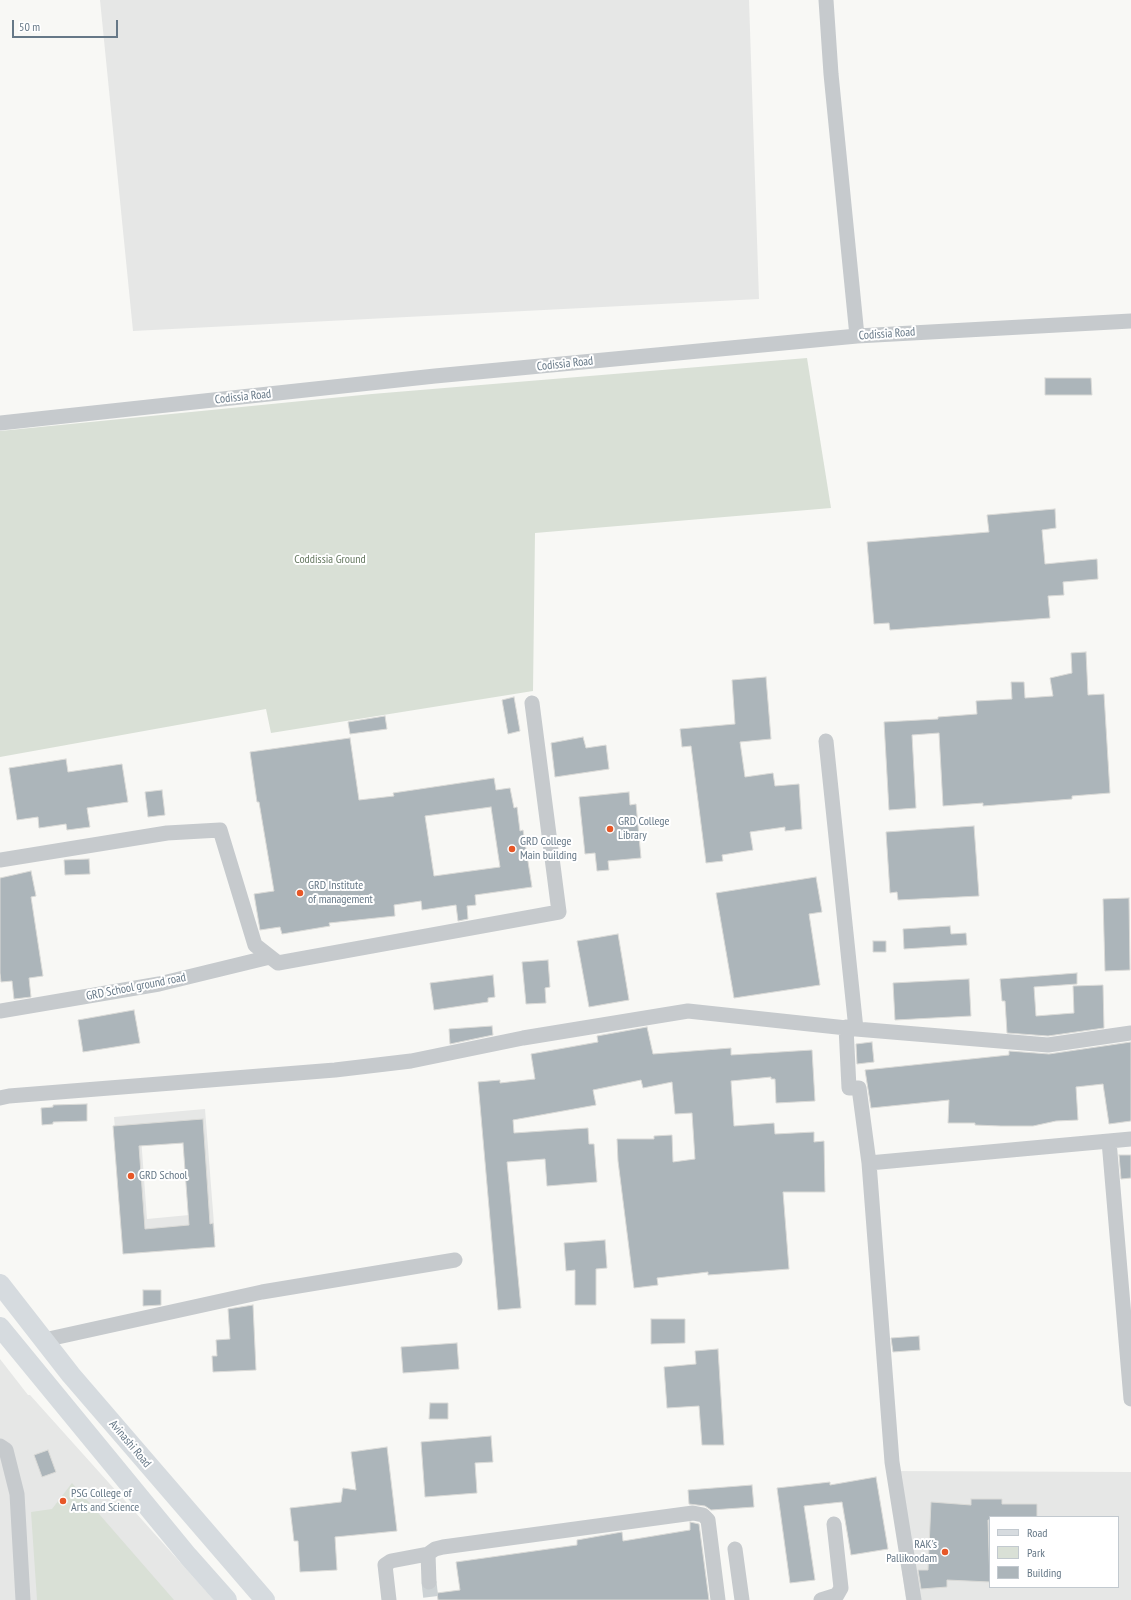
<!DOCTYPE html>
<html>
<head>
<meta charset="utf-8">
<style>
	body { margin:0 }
	#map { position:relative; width:1131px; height:1600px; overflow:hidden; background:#f8f8f5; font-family:"PT Sans Narrow",sans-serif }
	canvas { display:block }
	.legend { position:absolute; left:989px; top:1516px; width:130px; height:72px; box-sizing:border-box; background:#fff; border:1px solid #c2c9cf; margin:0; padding:5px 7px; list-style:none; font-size:12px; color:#667887 }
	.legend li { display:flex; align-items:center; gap:8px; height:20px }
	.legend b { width:20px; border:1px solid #c2c9cf }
	.scale { position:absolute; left:12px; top:20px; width:106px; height:18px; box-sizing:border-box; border:2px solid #667887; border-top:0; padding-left:5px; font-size:12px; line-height:14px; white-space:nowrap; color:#667887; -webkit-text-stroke:3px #fff; paint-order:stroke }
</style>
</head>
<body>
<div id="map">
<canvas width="1131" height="1600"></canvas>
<ul class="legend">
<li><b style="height:5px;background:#d6dbdf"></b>Road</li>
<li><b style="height:11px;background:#d9e0d6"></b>Park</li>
<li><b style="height:11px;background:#acb5ba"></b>Building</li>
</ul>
<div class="scale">50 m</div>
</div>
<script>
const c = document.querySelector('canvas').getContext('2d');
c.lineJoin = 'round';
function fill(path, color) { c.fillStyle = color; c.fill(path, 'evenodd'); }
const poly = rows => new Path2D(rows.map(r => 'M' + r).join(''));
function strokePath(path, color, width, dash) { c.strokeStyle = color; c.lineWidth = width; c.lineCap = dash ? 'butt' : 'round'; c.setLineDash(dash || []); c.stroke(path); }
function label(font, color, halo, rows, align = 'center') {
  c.font = font + ' "PT Sans Narrow",sans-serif'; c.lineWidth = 4; c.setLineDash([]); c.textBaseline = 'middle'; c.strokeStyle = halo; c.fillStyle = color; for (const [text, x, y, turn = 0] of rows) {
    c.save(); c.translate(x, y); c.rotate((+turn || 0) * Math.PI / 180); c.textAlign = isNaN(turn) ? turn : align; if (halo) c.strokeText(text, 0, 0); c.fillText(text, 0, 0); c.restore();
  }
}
fill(poly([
	[100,0,749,0,759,299,133,331],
	[205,1109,215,1237,125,1244,114,1117],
	[183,1134,189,1215,147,1219,141,1137],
	[0,1359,28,1395,30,1395,214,1600,0,1600],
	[888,1471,1131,1472,1131,1600,906,1600],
	[990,1517,1118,1517,1118,1587,990,1587]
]), '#e6e7e6');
fill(poly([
	[807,358,831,508,535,533,533,691,271,733,266,709,0,757,0,431,372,394],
	[72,1483,174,1600,37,1600,31,1512,52,1509]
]), '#d9e0d6');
const building = poly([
	[1045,378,1091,378,1092,395,1045,395,1045,378],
	[1055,509,1056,528,1042,530,1045,564,1097,559,1098,579,1063,582,1064,595,1048,596,1050,618,890,630,889,623,874,624,867,542,989,532,987,515,1055,509],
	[1086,652,1088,695,1104,694,1110,793,1072,796,1072,799,983,806,983,803,943,806,939,733,912,735,916,808,889,810,884,722,938,719,938,717,977,714,976,701,1012,699,1011,682,1024,682,1025,698,1053,696,1050,678,1072,673,1071,653,1086,652],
	[766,677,771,739,740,742,745,777,773,773,775,786,799,784,802,829,785,831,785,827,750,832,753,850,722,855,723,861,706,863,691,746,682,747,680,729,735,724,732,680,766,677],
	[514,697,520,731,508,734,502,700,514,697],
	[385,716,387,729,350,734,348,722,385,716],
	[583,737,586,748,606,745,609,769,555,777,551,743,583,737],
	[350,738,359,800,394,796,393,793,494,778,496,790,510,788,514,808,517,807,520,831,523,830,532,887,475,895,476,905,467,906,468,919,458,921,456,905,422,910,421,901,394,905,395,916,329,923,330,926,282,934,280,927,260,930,254,894,274,891,259,802,257,802,250,752,350,738],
	[491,807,500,867,434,876,425,816,491,807],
	[66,759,68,772,122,764,128,802,87,808,90,827,67,830,66,824,39,828,38,817,17,820,9,768,66,759],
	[162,790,165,815,148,817,145,792,162,790],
	[629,792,630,805,636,804,641,858,608,861,609,870,597,871,595,853,585,854,579,797,629,792],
	[974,826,979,896,898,900,897,892,890,893,886,832,974,826],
	[89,859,90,874,65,875,64,860,89,859],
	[31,871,36,896,31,897,43,976,29,978,31,997,14,999,12,981,1,982,0,973,0,878,31,871],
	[816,877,822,912,809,914,820,985,734,998,716,893,816,877],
	[1129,898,1130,970,1105,971,1103,899,1129,898],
	[950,926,951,934,966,933,967,945,904,949,903,929,950,926],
	[618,934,629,1000,589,1007,577,941,618,934],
	[873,941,886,941,886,952,873,952,873,941],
	[548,960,550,987,545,988,546,1003,526,1004,522,962,548,960],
	[1077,973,1077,984,1034,987,1036,1016,1074,1013,1073,986,1103,985,1104,1028,1048,1036,1007,1033,1005,1001,1002,1001,1000,979,1077,973],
	[493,975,495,997,488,998,488,1002,434,1010,430,983,493,975],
	[969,979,971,1016,895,1020,893,983,969,979],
	[134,1010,140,1043,83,1052,78,1020,134,1010],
	[492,1026,493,1035,450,1044,449,1029,492,1026],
	[647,1027,653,1054,731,1048,731,1055,812,1050,815,1101,776,1103,775,1079,771,1079,771,1077,731,1081,734,1126,774,1123,775,1134,814,1132,814,1142,824,1141,825,1192,783,1192,789,1269,708,1275,708,1272,657,1278,658,1285,634,1288,618,1161,617,1139,654,1139,654,1136,672,1135,673,1162,695,1159,692,1113,675,1114,672,1082,643,1088,641,1080,593,1090,596,1105,513,1120,514,1133,588,1128,589,1144,594,1144,597,1182,547,1186,545,1159,507,1162,521,1308,498,1310,478,1082,500,1080,500,1083,535,1079,531,1054,598,1042,597,1036,647,1027],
	[872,1042,874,1062,857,1064,856,1044,872,1042],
	[1131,1042,1131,1121,1109,1124,1103,1084,1076,1087,1078,1120,1056,1121,1033,1126,1001,1126,975,1125,975,1123,948,1123,949,1100,871,1108,865,1070,1009,1055,1009,1051,1049,1054,1131,1042],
	[87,1104,87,1121,53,1122,53,1124,42,1125,41,1108,53,1107,53,1105,87,1104],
	[203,1119,210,1224,213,1223,215,1247,123,1254,113,1126,203,1119],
	[183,1143,189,1225,145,1229,139,1146,183,1143],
	[1119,1155,1131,1155,1131,1178,1121,1179,1119,1155],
	[605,1240,607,1268,596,1269,596,1305,575,1305,575,1270,566,1271,564,1243,605,1240],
	[143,1290,161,1290,161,1305,143,1306,143,1290],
	[253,1305,256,1370,213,1372,212,1356,217,1356,216,1340,230,1339,228,1309,253,1305],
	[651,1319,685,1319,685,1343,651,1344,651,1319],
	[919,1336,920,1350,893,1352,891,1338,919,1336],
	[457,1343,459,1369,403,1373,401,1347,457,1343],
	[718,1349,724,1445,702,1445,699,1406,667,1408,664,1367,696,1364,695,1351,718,1349],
	[430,1403,448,1403,448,1419,429,1419,430,1403],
	[491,1436,493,1462,475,1463,477,1493,425,1497,421,1442,491,1436],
	[387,1447,397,1531,335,1537,337,1570,300,1572,298,1541,294,1541,290,1508,341,1502,343,1488,356,1490,351,1452,387,1447],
	[48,1450,56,1472,42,1477,34,1455,48,1450],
	[876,1477,888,1549,851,1555,842,1502,804,1506,815,1580,790,1583,777,1488,830,1482,830,1485,876,1477],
	[752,1485,754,1507,711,1510,705,1506,689,1504,688,1490,752,1485],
	[971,1499,1002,1499,1002,1504,1037,1504,1037,1517,990,1517,990,1520,988,1520,990,1582,947,1580,947,1587,921,1589,918,1570,928,1570,931,1502,971,1505,971,1499],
	[690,1522,699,1524,709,1600,438,1600,437,1593,460,1590,456,1562,577,1545,577,1540,622,1532,623,1541,690,1530,690,1522]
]);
fill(building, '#acb5ba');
strokePath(building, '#dadad7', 1);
strokePath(poly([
	[429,1582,431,1600]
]), '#ccd2d4', 15, [15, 8]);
strokePath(poly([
	[826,0,831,74,857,336],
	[0,423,435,376,857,336,1131,321],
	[826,741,856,1029],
	[0,860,167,833,220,830,255,945,278,963,559,912,532,703],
	[0,1011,159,984,270,957],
	[846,1027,849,1088,859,1088,869,1163,1109,1141],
	[0,1098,9,1096,335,1070,411,1061,523,1038,688,1011,856,1029,1048,1045,1131,1033],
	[1131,1139,1109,1141,1131,1399],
	[869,1163,892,1462,914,1600],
	[44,1340,262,1292,455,1260],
	[0,1446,6,1450,17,1494,23,1600],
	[735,1549,742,1600],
	[429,1582,428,1554,435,1549,443,1547,693,1513,703,1515,708,1520,718,1600],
	[389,1600,385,1565,391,1561,428,1554],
	[821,1600,837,1595,841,1588,834,1524]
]), '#c6cacd', 15);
strokePath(poly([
	[0,1284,71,1375,265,1600],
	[0,1327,188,1556,227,1600]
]), '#d6dbdf', 20);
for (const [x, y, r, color] of [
	[610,829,4,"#e75727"],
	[512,849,4,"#e75727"],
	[300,893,4,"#e75727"],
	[131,1176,4,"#e75727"],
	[63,1501,4,"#e75727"],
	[945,1552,4,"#e75727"]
]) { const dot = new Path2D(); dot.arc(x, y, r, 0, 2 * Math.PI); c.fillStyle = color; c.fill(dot); strokePath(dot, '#fff', 1.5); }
label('12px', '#667887', '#fff', [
	["Codissia Road",887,334,-4],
	["Codissia Road",565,364,-6],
	["Codissia Road",243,397,-6],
	["GRD School ground road",136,987,-11],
	["Avinashi Road",130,1444,50]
]);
label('12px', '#667961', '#fff', [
	["Coddissia Ground",330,560]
]);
label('12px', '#667887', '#fff', [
	["GRD College",618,822],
	["Library",618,836],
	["GRD College",520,842],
	["Main building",520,856],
	["GRD Institute",308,886],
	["of management",308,900],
	["GRD School",139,1176],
	["PSG College of",71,1494],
	["Arts and Science",71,1508],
	["RAK's",937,1545,"right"],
	["Pallikoodam",937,1559,"right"]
], 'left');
</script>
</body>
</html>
